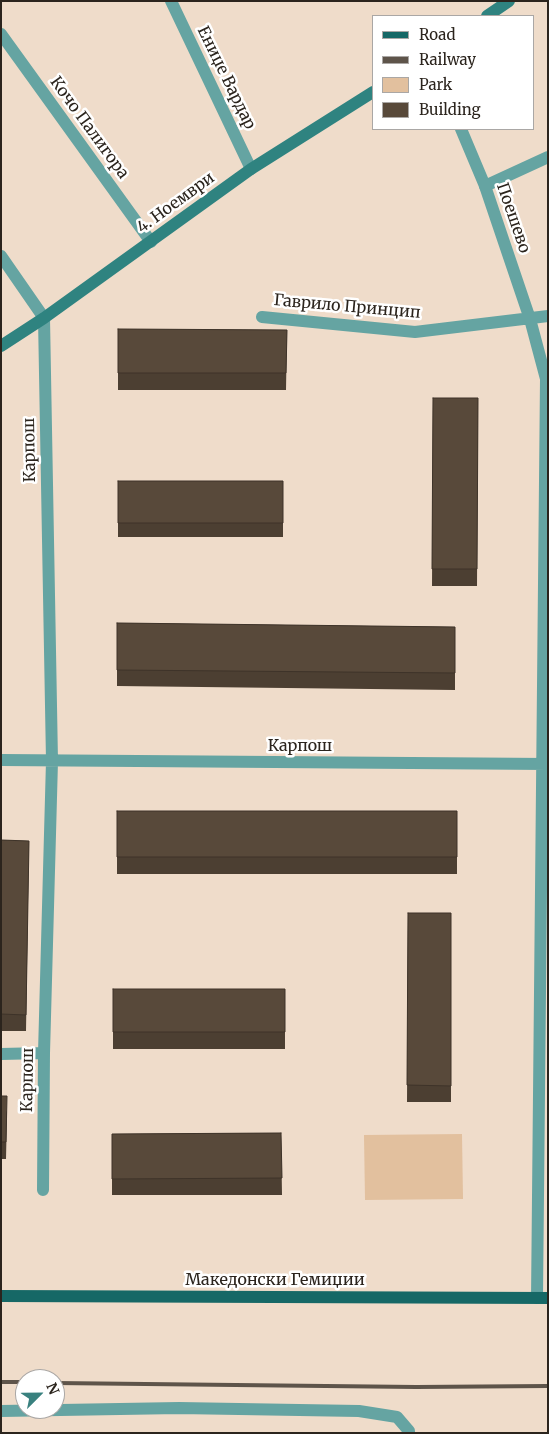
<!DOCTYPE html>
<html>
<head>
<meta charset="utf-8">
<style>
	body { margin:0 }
	#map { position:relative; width:549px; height:1434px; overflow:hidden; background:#efdcca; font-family:Merriweather,serif }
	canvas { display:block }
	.frame { position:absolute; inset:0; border:2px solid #2b241d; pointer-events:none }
	.legend { position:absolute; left:372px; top:15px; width:162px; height:115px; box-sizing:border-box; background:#fff; border:1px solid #aaa7a5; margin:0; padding:6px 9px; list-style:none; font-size:15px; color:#2b241d }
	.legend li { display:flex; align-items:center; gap:10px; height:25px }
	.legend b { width:25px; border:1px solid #aaa7a5 }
	.north { position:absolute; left:15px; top:1369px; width:50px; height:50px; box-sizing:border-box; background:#fff; border:1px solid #aaa7a5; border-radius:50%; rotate:67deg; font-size:14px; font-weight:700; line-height:20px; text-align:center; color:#2b241d }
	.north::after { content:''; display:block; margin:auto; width:18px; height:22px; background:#39817f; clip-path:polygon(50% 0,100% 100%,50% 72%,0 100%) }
</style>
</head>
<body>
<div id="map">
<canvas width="549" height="1434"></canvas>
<div class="frame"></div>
<ul class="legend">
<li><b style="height:6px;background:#166866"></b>Road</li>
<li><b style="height:6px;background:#5e544a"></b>Railway</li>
<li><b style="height:14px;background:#e2c09e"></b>Park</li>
<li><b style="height:14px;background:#58493a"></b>Building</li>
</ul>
<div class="north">N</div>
</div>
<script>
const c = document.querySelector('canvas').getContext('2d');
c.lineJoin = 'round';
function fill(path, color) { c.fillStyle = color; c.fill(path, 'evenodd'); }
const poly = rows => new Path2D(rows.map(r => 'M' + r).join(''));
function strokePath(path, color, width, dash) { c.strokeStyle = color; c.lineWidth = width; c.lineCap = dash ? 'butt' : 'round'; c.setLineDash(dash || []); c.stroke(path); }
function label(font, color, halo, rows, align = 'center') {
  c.font = font + ' Merriweather,serif'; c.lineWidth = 5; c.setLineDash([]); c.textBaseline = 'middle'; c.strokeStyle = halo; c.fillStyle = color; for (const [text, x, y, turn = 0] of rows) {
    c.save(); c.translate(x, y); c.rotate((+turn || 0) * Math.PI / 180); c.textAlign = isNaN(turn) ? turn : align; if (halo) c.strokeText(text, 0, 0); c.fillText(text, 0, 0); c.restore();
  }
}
fill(poly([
	[462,1134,463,1199,365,1200,364,1135]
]), '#e2c09e');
strokePath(poly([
	[485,186,548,157],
	[1,1411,179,1408,359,1411,397,1417,409,1431,409,1433]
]), '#65a4a2', 12);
strokePath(poly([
	[171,1,251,169],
	[1,34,151,242],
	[461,129,485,186,530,319,546,379,537,1298],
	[1,256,44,318,52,761,44,1053,43,1190],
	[262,317,415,332,548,316],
	[1,760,548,764],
	[1,1054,44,1053]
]), '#65a4a2', 12);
strokePath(poly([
	[487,16,509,1],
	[1,346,44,318,251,169,373,92]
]), '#2f8380', 12);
strokePath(poly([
	[1,1296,548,1298]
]), '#166866', 12);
strokePath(poly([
	[1,1382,25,1382],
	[55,1383,416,1387,548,1386]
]), '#5e544a', 4);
fill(poly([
	[118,329,287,330,286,390,118,390],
	[433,398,478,398,477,586,432,586],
	[118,481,283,481,283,537,118,537],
	[117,623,455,627,455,690,117,686],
	[117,811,457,811,457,874,117,874],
	[1,840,29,841,26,1031,1,1031],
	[408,913,451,913,451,1102,407,1102],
	[113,989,285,989,285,1049,113,1049],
	[1,1096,7,1113,6,1159,1,1159],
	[281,1133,282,1195,112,1195,112,1134]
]), '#4c3f32');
const building = poly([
	[118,329,287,330,286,373,118,373,118,329],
	[433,398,478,398,477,569,432,569,433,398],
	[118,481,283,481,283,523,118,523,118,481],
	[117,623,455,627,455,673,117,670,117,623],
	[117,811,457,811,457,857,117,857,117,811],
	[1,840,29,841,26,1015,1,1014,1,840],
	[408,913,451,913,451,1086,407,1085,408,913],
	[113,989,285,989,285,1032,113,1032,113,989],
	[1,1096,7,1096,6,1142,1,1142,1,1096],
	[281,1133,282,1178,112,1179,112,1134,281,1133]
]);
fill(building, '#58493a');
strokePath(building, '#3e3329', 1);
label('16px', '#2b241d', '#fff', [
	["Ениџе Вардар",226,78,64],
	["Кочо Палигора",89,128,54],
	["4. Ноември",176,203,-36],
	["Поешево",513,218,71],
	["Гаврило Принцип",347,307,5],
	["Карпош",30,450,-91],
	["Карпош",300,746],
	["Карпош",28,1080,-89],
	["Македонски Гемиџии",275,1280]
]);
</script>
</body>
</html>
